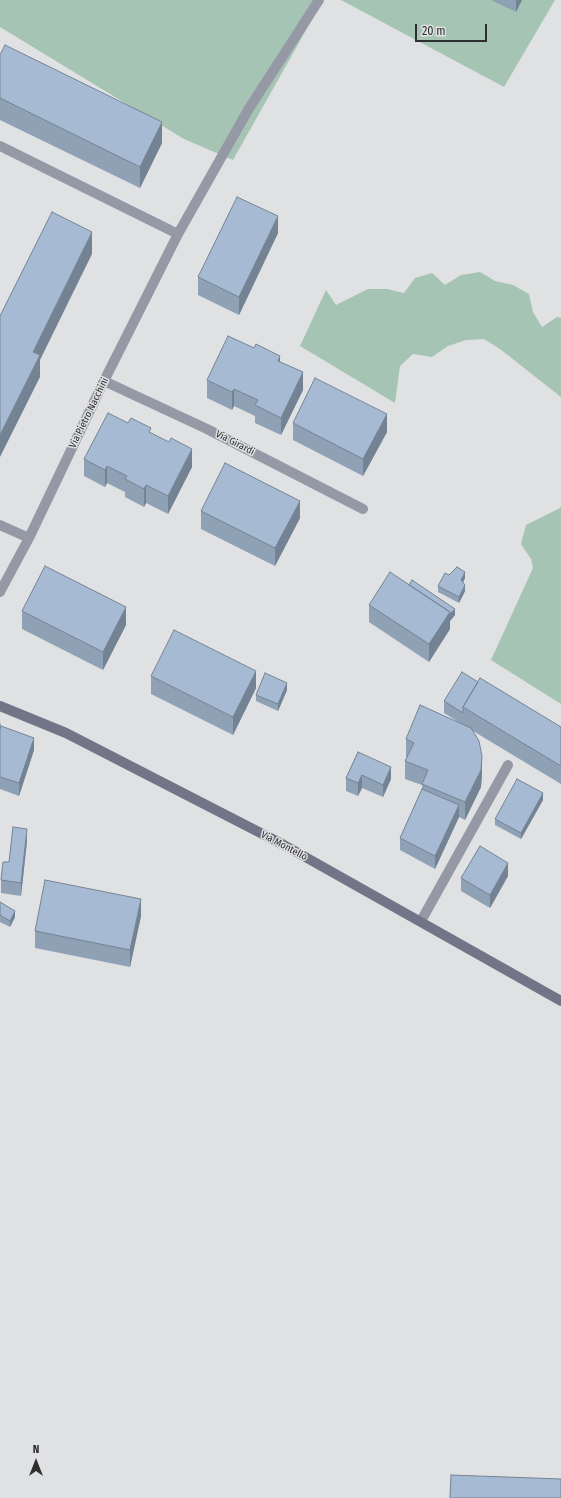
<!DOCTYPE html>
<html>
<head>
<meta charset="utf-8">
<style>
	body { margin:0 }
	#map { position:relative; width:561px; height:1498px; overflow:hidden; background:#e0e1e3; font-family:"Fira Sans Condensed",sans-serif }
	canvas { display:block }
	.north { position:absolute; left:16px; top:1442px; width:40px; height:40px; -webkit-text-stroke:3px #e0e1e3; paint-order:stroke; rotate:0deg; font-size:11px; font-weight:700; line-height:16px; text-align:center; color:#2e2e2f }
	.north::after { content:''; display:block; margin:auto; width:14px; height:18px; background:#2e2e2f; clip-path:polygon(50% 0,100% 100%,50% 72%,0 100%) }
	.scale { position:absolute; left:415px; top:24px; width:72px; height:18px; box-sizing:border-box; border:2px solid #2e2e2f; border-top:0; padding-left:5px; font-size:12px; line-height:14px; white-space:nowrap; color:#2e2e2f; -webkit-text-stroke:3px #e0e1e3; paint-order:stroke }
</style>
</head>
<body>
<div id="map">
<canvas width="561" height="1498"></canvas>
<div class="north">N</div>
<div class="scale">20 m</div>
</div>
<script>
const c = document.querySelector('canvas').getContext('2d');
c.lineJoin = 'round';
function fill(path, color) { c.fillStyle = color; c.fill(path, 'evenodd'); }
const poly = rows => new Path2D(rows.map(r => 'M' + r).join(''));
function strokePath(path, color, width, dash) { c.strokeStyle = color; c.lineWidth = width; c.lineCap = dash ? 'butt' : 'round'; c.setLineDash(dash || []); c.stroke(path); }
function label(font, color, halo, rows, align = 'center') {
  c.font = font + ' "Fira Sans Condensed",sans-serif'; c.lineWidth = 3; c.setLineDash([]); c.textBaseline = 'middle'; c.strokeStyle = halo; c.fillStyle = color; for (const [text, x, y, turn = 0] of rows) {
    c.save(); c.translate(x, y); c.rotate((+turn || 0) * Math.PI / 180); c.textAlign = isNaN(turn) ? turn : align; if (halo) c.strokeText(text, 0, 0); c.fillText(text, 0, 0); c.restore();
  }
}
fill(poly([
	[0,0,323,0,233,160,184,139,0,27],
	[341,0,555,0,504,87],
	[480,272,495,281,513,285,529,294,533,312,542,327,557,317,561,318,561,397,500,349,484,339,466,340,448,346,432,357,413,354,400,366,395,403,300,346,326,290,336,305,368,289,387,289,404,293,415,278,432,273,445,285,461,275],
	[561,506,561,704,491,660,533,568,531,559,521,544,526,525,560,508]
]), '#a5c4b4');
strokePath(poly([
	[248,110,319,0],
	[421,921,508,765]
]), '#9598a5', 10);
strokePath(poly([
	[0,146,178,234],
	[104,381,207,429,363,509],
	[0,525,29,538],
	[0,592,29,538,104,381,178,234,248,110]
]), '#9598a5', 10);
strokePath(poly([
	[0,706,66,733,284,845,561,1001]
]), '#717587', 10);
fill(poly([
	[491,0,522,0,516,12],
	[0,55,162,143,140,188,0,120],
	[278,233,239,315,198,295,198,277],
	[280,362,303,390,281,435,255,423,255,416,234,406,232,410,207,398,207,380],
	[128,423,151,433,192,467,168,514,146,503,144,507,125,497,125,492,107,483,105,487,84,476,84,459],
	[293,423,387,432,363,476,293,440],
	[201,511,300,518,275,566,201,529],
	[449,575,465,578,463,582,465,591,459,603,438,592,438,586],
	[369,605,455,615,450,621,450,629,429,662,369,622],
	[22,611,126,625,103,670,22,629],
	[151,676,256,688,233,735,151,694],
	[478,682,561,727,561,784,473,731,482,774,481,787,465,820,459,817,435,869,400,850,400,838,422,789,422,785,405,779,405,761,407,757,406,757,406,739,457,721,444,713,444,701],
	[287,690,278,711,256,701,256,695],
	[0,721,1,726,34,750,19,796,0,789],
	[358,752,391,779,383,797,362,788,358,796,346,791,346,778],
	[543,800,521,839,495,825,495,819],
	[27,841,21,896,1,893,1,880,9,862],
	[508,876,490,908,461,891,461,878],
	[0,902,15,917,10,927,0,922],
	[141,916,130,967,35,948,35,931]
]), '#8fa1b5');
fill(poly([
	[516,0,522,0,516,12],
	[162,122,162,143,140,188,140,167],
	[278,216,278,233,239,315,239,297],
	[92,232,92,254,40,360,40,377,0,457,0,435,33,352],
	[280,356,280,373,278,361],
	[303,372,303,390,281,435,281,418],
	[234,389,234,406,232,410,232,392],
	[387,414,387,432,363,476,363,459],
	[192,449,192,467,168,514,168,496],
	[107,466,107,483,105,487,105,470],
	[146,485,146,503,144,507,144,489],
	[300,501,300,518,275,566,275,548],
	[465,572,465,578,461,587,461,580],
	[465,585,465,591,459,603,459,597],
	[126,607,126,625,103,670,103,652],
	[455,609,455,615,450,621,450,629,429,662,429,644,450,612],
	[256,671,256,688,233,735,233,717],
	[287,683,287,690,278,711,278,704],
	[34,738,34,750,19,796,19,783],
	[482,756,482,774,481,787,465,820,465,802],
	[391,767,391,779,383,797,383,785],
	[362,775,362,788,358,796,358,783],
	[543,793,543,800,521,839,521,833],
	[459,805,459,817,435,869,435,856],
	[27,829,27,841,21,896,21,883],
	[508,863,508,876,490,908,490,895],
	[141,899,141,916,130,967,130,950],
	[15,911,15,917,10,927,10,921]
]), '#748394');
const building = poly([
	[5,45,162,122,140,167,0,98,0,55,5,45],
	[237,197,278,216,239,297,198,277,237,197],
	[52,212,92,232,33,352,40,355,0,435,0,316,52,212],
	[228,336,254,348,256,344,280,356,278,361,303,372,281,418,255,405,258,400,234,389,232,392,207,380,228,336],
	[315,378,387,414,363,459,293,423,315,378],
	[108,413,128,423,131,418,151,428,149,432,169,442,171,438,192,449,168,496,146,485,144,489,125,479,127,476,107,466,105,470,84,459,108,413],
	[225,463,300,501,275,548,201,511,225,463],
	[45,566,126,607,103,652,22,611,45,566],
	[457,567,465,572,461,580,465,585,459,597,438,586,445,573,449,575,457,567],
	[390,572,450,612,429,644,369,605,390,572],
	[412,580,455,609,450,614,450,612,409,585,412,580],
	[174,630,256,671,233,717,151,676,174,630],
	[462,672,478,682,463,707,463,713,444,701,462,672],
	[265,673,287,683,278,704,256,695,265,673],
	[480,678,561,727,561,766,463,707,480,678],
	[420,705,471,728,479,741,482,756,481,770,465,802,422,784,428,770,405,761,414,743,406,739,420,705],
	[1,726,34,738,19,783,0,777,0,729,1,726],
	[358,752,391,767,383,785,362,775,358,783,346,778,358,752],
	[517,779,543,793,521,833,495,819,517,779],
	[422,789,459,805,435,856,400,838,422,789],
	[13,827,27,829,21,883,1,880,3,862,9,862,13,827],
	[480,846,508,863,490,895,461,878,480,846],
	[45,880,141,899,130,950,35,931,45,880],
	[0,902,15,911,10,921,0,915,0,902],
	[451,1475,561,1479,561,1498,450,1498,451,1475]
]);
fill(building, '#a6bbd3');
strokePath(building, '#748394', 1);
label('10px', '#2e2e2f', '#e0e1e3', [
	["Via Pietro Nacchini",89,413,-64],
	["Via Girardi",235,443,27],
	["Via Montello",284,846,28]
]);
</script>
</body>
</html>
